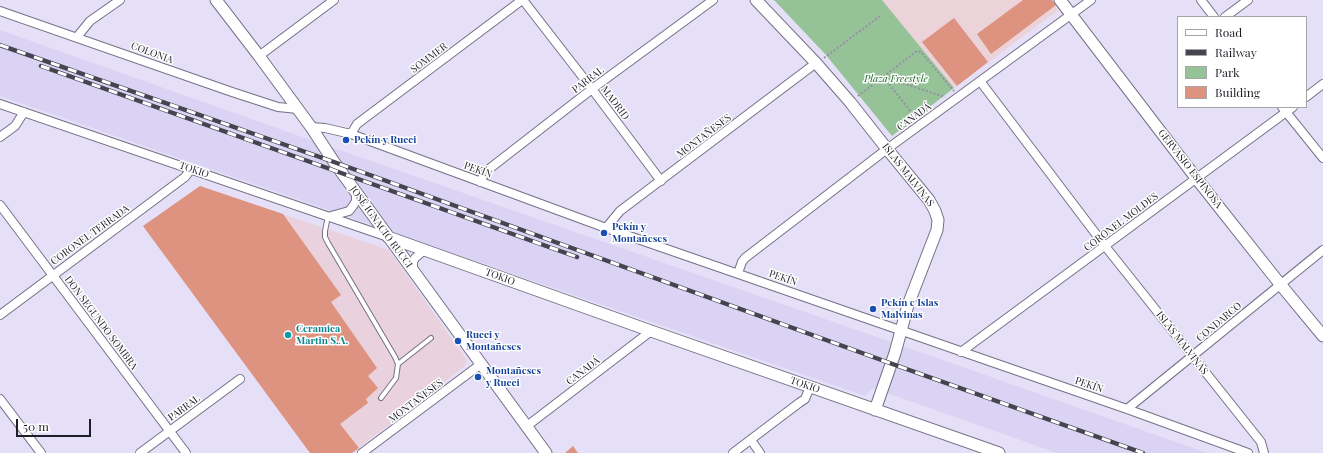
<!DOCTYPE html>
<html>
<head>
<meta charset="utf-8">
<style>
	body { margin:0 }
	#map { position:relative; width:1323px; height:453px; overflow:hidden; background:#e5e0f8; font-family:"Playfair Display",serif }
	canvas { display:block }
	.legend { position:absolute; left:1177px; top:16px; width:130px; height:92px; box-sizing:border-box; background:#fff; border:1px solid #a5a5a8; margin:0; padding:5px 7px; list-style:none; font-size:12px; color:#1f1d26 }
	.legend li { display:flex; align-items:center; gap:8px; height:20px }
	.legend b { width:20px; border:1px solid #a5a5a8 }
	.scale { position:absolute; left:16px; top:419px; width:75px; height:18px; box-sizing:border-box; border:2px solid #1f1d26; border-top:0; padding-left:5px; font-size:12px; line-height:14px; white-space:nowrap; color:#1f1d26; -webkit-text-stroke:3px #fff; paint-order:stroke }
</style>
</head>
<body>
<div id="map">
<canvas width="1323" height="453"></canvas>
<ul class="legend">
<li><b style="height:5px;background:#fff"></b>Road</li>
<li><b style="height:5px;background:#464450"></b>Railway</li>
<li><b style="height:11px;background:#95c296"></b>Park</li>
<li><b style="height:11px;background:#dd9380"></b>Building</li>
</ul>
<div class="scale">50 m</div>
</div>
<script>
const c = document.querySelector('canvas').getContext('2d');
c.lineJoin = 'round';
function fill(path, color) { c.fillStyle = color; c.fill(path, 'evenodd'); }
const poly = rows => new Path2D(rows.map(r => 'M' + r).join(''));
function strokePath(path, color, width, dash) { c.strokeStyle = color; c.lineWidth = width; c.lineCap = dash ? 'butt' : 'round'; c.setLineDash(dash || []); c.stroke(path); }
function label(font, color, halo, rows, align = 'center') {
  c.font = font + ' "Playfair Display",serif'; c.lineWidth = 3; c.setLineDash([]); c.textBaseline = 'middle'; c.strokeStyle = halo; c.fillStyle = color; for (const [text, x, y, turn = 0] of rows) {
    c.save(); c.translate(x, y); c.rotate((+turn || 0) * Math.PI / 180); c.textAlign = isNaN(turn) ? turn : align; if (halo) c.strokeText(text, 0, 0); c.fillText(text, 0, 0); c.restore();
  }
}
fill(poly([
	[0,30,288,132,940,359,1207,453,1057,453,873,388,865,396,0,96]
]), '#dad3f3');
fill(poly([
	[200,186,389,250,467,360,465,366,352,453,310,453,143,226]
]), '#e9d2de');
fill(poly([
	[882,0,1052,0,1056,5,1057,11,954,88]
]), '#ecd2d9');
fill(poly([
	[774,0,882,0,954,88,892,136,826,55]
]), '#95c296');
fill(poly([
	[1023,0,1052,0,1056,5,991,54,977,34],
	[954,18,988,62,957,86,922,42],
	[200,186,283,214,341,295,331,302,377,368,368,376,378,388,366,399,368,403,340,424,359,448,352,453,310,453,143,226],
	[573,446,578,453,565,453]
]), '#dd9380');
const lane = poly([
	[328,216,325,231,325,237,328,243,395,357,398,364,396,378,381,398],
	[398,364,431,338]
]);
const street = poly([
	[523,0,592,89,661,181],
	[1201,0,1214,17],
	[0,11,232,92,278,107,298,109],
	[1225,17,1248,0],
	[77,37,90,21,120,0],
	[259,56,334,0],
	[980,81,1105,246,1261,442,1264,453],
	[1306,97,1323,84],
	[0,104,388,237],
	[1282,107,1323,158],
	[311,127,325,128,351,134,606,228,1127,409,1248,453],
	[351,134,357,124,522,0],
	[0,137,15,126,24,112],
	[480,182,485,173,489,169,592,89,713,0],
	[0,205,186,453],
	[331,216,349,211,353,206,356,201,356,192],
	[606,228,620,211,816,63],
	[413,271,413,262,415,258,422,252,428,252],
	[738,273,742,262,745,258,887,149,1091,0],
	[0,315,185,177,191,169],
	[961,352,1293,107],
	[0,399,41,453],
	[1127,409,1323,250],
	[527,426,651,331],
	[751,440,760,453],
	[140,453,240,379],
	[362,453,481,364],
	[733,453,799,403,805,399,810,387]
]);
const secondary = poly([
	[216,0,259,56,311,127,334,162,546,453],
	[756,0,816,63,850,102,887,149,929,200,935,211,938,220,937,230,908,305,895,353,875,410],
	[1060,0,1196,178,1280,284,1323,336],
	[388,237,651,331,999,453]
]);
strokePath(lane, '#757085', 6);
strokePath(street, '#757085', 10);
strokePath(secondary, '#757085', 13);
strokePath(poly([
	[824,58,880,16],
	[884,77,945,97],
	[884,78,916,118],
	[858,96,917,51,921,52,954,91]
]), '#9591a3', 2, [2, 2]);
strokePath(lane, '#fff', 4);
strokePath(street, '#fff', 8);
strokePath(secondary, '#fff', 11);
const rail = poly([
	[0,45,334,162,898,366,1143,453],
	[41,66,577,257]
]);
strokePath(rail, '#464450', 4.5);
strokePath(rail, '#fff', 3, [9]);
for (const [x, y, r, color] of [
	[346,140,4,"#1a4fb4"],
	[604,233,4,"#1a4fb4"],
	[873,309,4,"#1a4fb4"],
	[288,335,4,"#0f9aa8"],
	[458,341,4,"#1a4fb4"],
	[478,377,4,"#1a4fb4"]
]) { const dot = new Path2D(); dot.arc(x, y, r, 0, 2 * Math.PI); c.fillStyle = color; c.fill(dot); strokePath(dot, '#fff', 1.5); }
label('10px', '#1f1d26', '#fff', [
	["COLONIA",152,53,20],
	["SOMMER",429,58,-37],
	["PARRAL",588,80,-37],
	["MADRID",615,103,53],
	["CANADÁ",914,117,-36],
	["MONTAÑESES",704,136,-37],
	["GERVASIO ESPINOSA",1190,169,52],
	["TOKIO",194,170,19],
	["PEKÍN",478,170,20],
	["ISLAS MALVINAS",908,175,52],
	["CORONEL MOLDES",1121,222,-37],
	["JOSÉ IGNACIO RUCCI",381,227,54],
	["CORONEL TERRADA",90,235,-36],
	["TOKIO",500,277,20],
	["PEKÍN",783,278,19],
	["CONDARCO",1219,322,-40],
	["DON SEGUNDO SOMBRA",101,323,53],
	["ISLAS MALVINAS",1182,343,52],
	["CANADÁ",583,371,-37],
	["TOKIO",805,385,19],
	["PEKÍN",1089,385,19],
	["MONTAÑESES",416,401,-37],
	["PARRAL",184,408,-36]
]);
label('italic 10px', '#166422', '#fff', [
	["Plaza Freestyle",896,79]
]);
label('bold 10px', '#164399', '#fff', [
	["Pekín y Rucci",354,140],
	["Pekín y",612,227],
	["Montañeses",612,239],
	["Pekín e Islas",881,303],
	["Malvinas",881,315],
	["Rucci y",466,335],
	["Montañeses",466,347],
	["Montañeses",486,371],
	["y Rucci",486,383]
], 'left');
label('bold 10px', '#0d838f', '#fff', [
	["Ceramica",296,329],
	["Martin S.A.",296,341]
], 'left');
</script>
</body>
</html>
